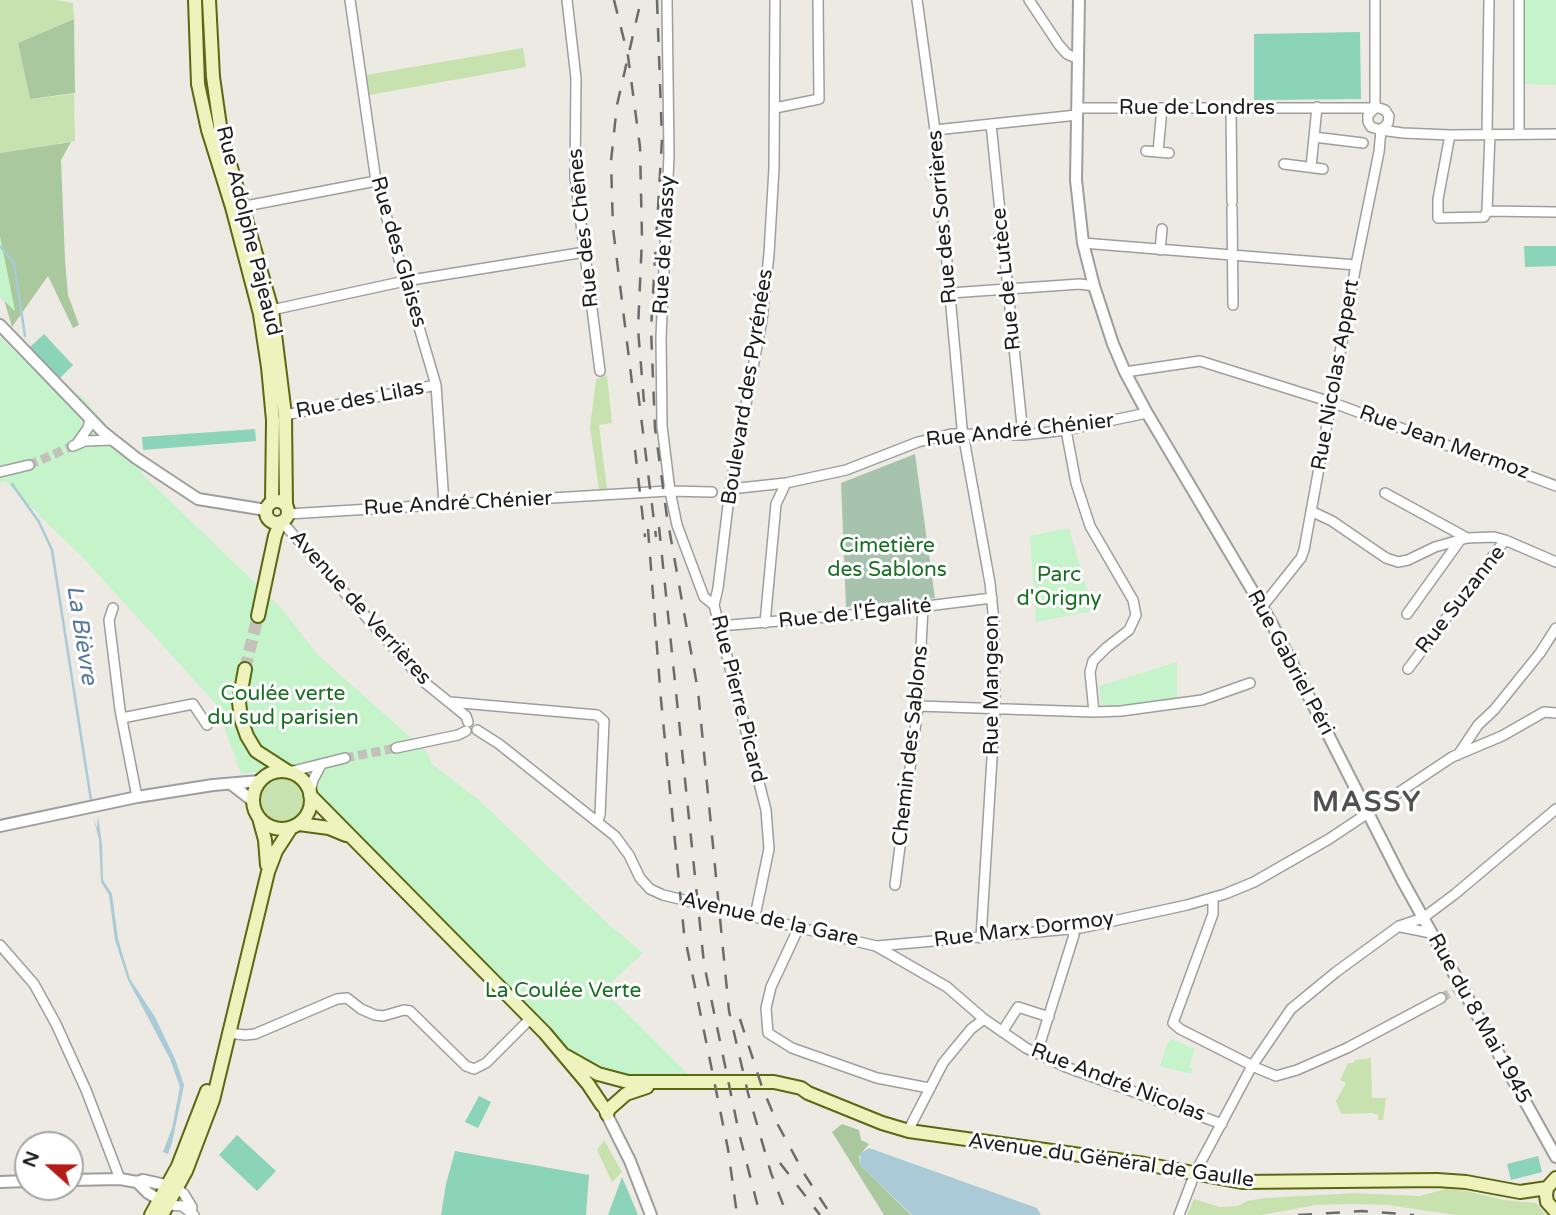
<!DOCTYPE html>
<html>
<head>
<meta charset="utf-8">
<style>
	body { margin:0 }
	#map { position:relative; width:1556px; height:1215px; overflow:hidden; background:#edeae4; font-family:"Varela Round",sans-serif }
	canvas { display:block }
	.north { position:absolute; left:14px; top:1131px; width:70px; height:70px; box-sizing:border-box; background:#fff; border:2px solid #a5a5a5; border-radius:50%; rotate:291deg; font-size:19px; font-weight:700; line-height:28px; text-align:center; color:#1d1d1d }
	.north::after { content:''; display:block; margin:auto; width:24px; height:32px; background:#b31b17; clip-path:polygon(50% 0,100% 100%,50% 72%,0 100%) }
</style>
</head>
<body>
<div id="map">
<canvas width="1556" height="1215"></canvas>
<div class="north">N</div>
</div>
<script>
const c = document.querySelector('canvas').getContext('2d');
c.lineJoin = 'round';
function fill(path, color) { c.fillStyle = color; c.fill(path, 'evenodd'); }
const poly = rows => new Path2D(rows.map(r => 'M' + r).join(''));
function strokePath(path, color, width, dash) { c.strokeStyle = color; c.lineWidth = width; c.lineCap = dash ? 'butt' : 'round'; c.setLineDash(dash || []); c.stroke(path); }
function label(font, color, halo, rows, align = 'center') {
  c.font = font + ' "Varela Round",sans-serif'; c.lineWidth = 6; c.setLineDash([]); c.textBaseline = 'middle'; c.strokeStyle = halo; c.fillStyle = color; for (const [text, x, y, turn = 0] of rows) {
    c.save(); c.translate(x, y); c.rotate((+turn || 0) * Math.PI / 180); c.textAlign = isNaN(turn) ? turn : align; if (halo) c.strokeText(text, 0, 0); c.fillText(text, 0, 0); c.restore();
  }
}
fill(poly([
	[0,0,55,0,73,3,74,19,18,43,30,99,74,94,75,141,0,153],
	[523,48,526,67,369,95,366,75],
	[607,375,612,423,599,425,607,489,599,489,590,428,596,379],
	'260 800a22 22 0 1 1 44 0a22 22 0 1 1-44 0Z',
	[1371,1058,1372,1098,1386,1098,1383,1120,1378,1120,1378,1115,1372,1113,1341,1114,1336,1101,1346,1083,1340,1080,1348,1063,1353,1063,1355,1060],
	[604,1140,622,1172,612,1182,597,1150],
	[1446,1189,1466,1191,1504,1200,1536,1203,1546,1215,1456,1215,1388,1205,1352,1204,1316,1205,1261,1215,1187,1215,1194,1199,1220,1207,1238,1206,1247,1201,1265,1198,1355,1193,1419,1196]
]), '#c7e2af');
fill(poly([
	[74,19,75,93,30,99,18,43],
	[71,142,61,160,65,260,68,295,79,325,73,328,48,276,12,327,0,286,0,153],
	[842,1124,859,1130,861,1140,869,1144,859,1156,861,1166,911,1215,884,1215,832,1132]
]), '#a9c89d');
fill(poly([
	[915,454,935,598,846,607,841,483]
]), '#a8c3ad');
fill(poly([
	[1522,0,1556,0,1556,85,1524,84],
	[0,236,15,311,0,297],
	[0,337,54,388,81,395,124,445,145,460,141,473,282,609,318,655,429,754,431,763,479,800,607,923,643,953,603,990,688,1074,689,1078,656,1079,613,1073,598,1070,579,1059,289,767,241,774,216,704,87,562,6,482,0,482],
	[1069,528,1093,611,1036,622,1030,536],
	[1177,662,1177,702,1102,710,1099,686],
	[1172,1039,1195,1049,1189,1067,1193,1069,1191,1074,1160,1066,1168,1042]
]), '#c5f3ca');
fill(poly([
	[1360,32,1361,99,1254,100,1254,34],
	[1524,246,1556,246,1556,266,1525,267],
	[44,334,73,365,60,378,30,347],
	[255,429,256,441,143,450,142,437],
	[479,1096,491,1102,478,1128,465,1122],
	[237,1135,276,1171,257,1191,219,1155],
	[455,1151,589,1175,586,1215,441,1215,446,1184],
	[1538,1156,1542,1172,1511,1180,1507,1164],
	[622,1177,633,1203,638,1215,608,1215]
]), '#8bd3b9');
fill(poly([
	[98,816,102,844,103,880,112,894,118,939,130,979,155,1017,175,1059,184,1085,172,1143,168,1154,163,1152,172,1128,180,1087,170,1059,128,980,115,940,109,895,101,882,99,839,93,817,97,828],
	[869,1148,1037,1208,1041,1215,912,1215,861,1166,860,1154]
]), '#a9cad6');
strokePath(poly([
	[0,246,14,263,25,336],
	[12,484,39,522,52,550,91,800]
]), '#a9cad6', 2.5);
strokePath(poly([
	[29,465,73,446],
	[345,758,396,748],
	[1441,998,1456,990]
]), '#c3c1bc', 9, [9, 4.5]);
strokePath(poly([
	[245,669,258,616]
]), '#c3c1bc', 12, [12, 6]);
const minor = poly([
	[350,0,376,181,436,385,444,503],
	[567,0,576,78,575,177,600,371],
	[667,0,669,155,661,337,662,426,670,491,677,525,704,597,714,605,766,810,769,849,755,916],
	[917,0,935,130,962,428,990,583,994,622,995,709,981,938],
	[1029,0,1059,45,1067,54,1078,59],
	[1519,0,1519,134],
	[775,108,819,99,818,0],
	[1077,108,1379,108,1385,110,1389,116,1388,123,1381,130,1371,127,1368,122,1368,115,1375,108],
	[1231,108,1232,202],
	[1375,108,1375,0],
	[991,124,1023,435],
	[935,130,1077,115],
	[1487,134,1489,0],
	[1490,134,1487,211,1556,212],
	[1450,135,1438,199,1438,218,1484,217,1487,211],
	[1314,137,1363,143],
	[1146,151,1169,153],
	[1158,152,1162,108],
	[1284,164,1323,169],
	[1311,167,1317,107],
	[1232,208,1233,305],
	[243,209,251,205,376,181],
	[1083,243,1356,265],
	[1160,250,1162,229],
	[950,293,1080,284,1094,286],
	[267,311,405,281,585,252],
	[1125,372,1200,361,1331,402,1556,486],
	[285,415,436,385],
	[1066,430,1076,483,1090,526,1133,600,1136,615,1129,630,1106,648,1093,661,1090,672,1094,712],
	[78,442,88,428,90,419],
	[73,446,85,441,111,440],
	[0,472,29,465],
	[730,489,786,483,846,470,918,442,951,434,1023,435,1066,430,1147,413],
	[1385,493,1467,538],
	[1313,512,1332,521,1386,558,1398,562,1408,560,1435,547,1467,538,1494,537,1505,540,1556,562],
	[288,514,668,491,712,492],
	[282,522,424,682,466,716,468,722],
	[714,605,718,588,730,489,762,320,769,254,774,168,775,0],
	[1262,607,1301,558,1304,550,1356,265,1379,152,1381,130,1403,133,1450,135,1556,134],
	[113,608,109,620,120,710,137,797],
	[1407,614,1461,539],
	[765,623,776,504,786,483],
	[719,626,862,614,992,598],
	[1408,669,1505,540],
	[450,702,597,715,604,721,600,815,598,820],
	[918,706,1094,712,1121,711,1202,700,1250,683],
	[122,718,193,704,207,725],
	[477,730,499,744,615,836,629,855,640,878,650,889,663,895,876,946,947,987,984,1019,1026,1048,1066,1067,1222,1124],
	[396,748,458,735,466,731],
	[1458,755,1478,725,1494,710,1540,653,1556,628],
	[289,772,345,758],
	[310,793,313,780,321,765],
	[895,885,918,706,923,607],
	[1213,898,1213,914,1173,1023,1180,1029,1259,1069,1276,1076,1297,1070,1347,1048,1441,998],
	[799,927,771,987,766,1008,768,1033,792,1048,877,1078,929,1088],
	[1401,927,1431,933],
	[0,945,34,984,56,1024,86,1090,120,1179],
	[877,946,1081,928,1187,905,1225,894,1254,882,1329,839,1452,757,1502,736,1544,712,1556,713],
	[1002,1032,1018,1007,1049,1017],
	[228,1033,245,1035,255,1034,337,999,347,998,361,1009,375,1015,383,1016,404,1010,410,1011,466,1066,474,1069,486,1063,531,1018],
	[1037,1053,1074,935,1071,929],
	[911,1125,943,1063,971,1029,984,1019],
	[178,1189,184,1194,192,1207,191,1212],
	[168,1205,182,1206,194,1215],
	[1179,1215,1195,1173,1252,1066,1291,1009,1336,972,1399,926,1423,918,1455,894,1556,809]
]);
const tertiary = poly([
	[1079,0,1076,180,1083,243,1094,286,1113,344,1125,372,1147,413,1271,622,1401,878,1556,1157],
	[0,325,103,432,136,458,198,499,266,510],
	[231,784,253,801],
	[0,826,137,797,213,785,260,781],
	[604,1109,630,1161,651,1215],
	[70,1180,120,1179,137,1182,143,1180,174,1187],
	[0,1182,28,1181],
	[137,1182,148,1193,165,1203]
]);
const secondary = poly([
	[195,0,198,84,208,130,232,207,260,314,268,367,273,420,272,502],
	[209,0,213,77,221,133,272,310,285,415,286,505],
	'266 512a11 11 0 1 1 22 0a11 11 0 1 1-22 0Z',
	[258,616,275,536,280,523],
	[245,669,239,702,241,719,247,736,256,751,287,771],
	'253 800a29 29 0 1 1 58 0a29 29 0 1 1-58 0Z',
	[310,795,545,1033,588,1084,602,1105],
	[259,818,265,840,267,865],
	[299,824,329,828,346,835],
	[566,1056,598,1074,628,1082,774,1082,801,1088,808,1093,882,1123,909,1131,1145,1164,1242,1182,1437,1180,1466,1182,1520,1192,1547,1188],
	[607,1114,609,1109,626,1094,647,1087],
	[1556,1178,1547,1188,1546,1195,1547,1202,1556,1212],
	[151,1215,178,1166,207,1091],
	[162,1215,186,1171,213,1100,268,872,276,851,291,828]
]);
strokePath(minor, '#9e9e9e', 12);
strokePath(tertiary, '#9e9e9e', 14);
strokePath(secondary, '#5b6711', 16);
strokePath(minor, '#fff', 9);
strokePath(tertiary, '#fff', 10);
strokePath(secondary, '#eef2bd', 12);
strokePath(poly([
	[614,0,628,56,640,147,642,238,638,329,644,402],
	[657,0,662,139,651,329,655,428,667,517,698,691,729,1011,748,1093,771,1173,787,1215],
	[632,383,613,228,611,161,617,105,641,0],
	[638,392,656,537],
	[635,450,645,537],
	[659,527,704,964,739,1133,760,1215],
	[648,529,661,700,684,933,728,1149,737,1215],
	[740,1019,762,1087,778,1125,805,1175,831,1215],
	[780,1163,820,1215],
	[1298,1215,1362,1211,1414,1215]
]), '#6b6b6b', 2.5, [14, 14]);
label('21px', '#1d1d1d', '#fff', [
	["Rue de Londres",1197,108],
	["Rue des Sorrières",943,217,-95],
	["Rue des Chênes",584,228,-96],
	["Rue Adolphe Pajeaud",248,231,76],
	["Rue de Massy",665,245,-87],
	["Rue des Glaises",398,252,74],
	["Rue de Lutèce",1007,279,-96],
	["Rue Nicolas Appert",1336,375,-80],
	["Boulevard des Pyrénées",748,387,-81],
	["Rue des Lilas",360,400,-11],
	["Rue André Chénier",1020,431,-6],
	["Rue Jean Mermoz",1444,443,20],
	["Rue André Chénier",458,504,-3],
	["Rue Suzanne",1461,600,-52],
	["Avenue de Verrières",360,608,48],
	["Rue de l'Égalité",855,614,-6],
	["Rue Gabriel Péri",1290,663,62],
	["Rue Mangeon",992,685,-90],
	["Rue Pierre Picard",738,699,76],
	["Chemin des Sablons",911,746,-84],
	["Avenue de la Gare",770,920,13],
	["Rue Marx Dormoy",1024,930,-7],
	["Rue du 8 Mai 1945",1479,1019,61],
	["Rue André Nicolas",1118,1083,21],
	["Avenue du Général de Gaulle",1111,1161,8]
]);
label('21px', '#186e21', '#fff', [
	["Cimetière",887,546],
	["des Sablons",887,570],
	["Parc",1059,575],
	["d'Origny",1059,599],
	["Coulée verte",283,694],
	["du sud parisien",283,718],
	["La Coulée Verte",563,991]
]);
label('italic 23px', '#5579a1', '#fff', [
	["La Bièvre",81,635,81]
]);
c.letterSpacing = '2px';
label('bold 28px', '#505050', '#fff', [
	["MASSY",1367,804]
]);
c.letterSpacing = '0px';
</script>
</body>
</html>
